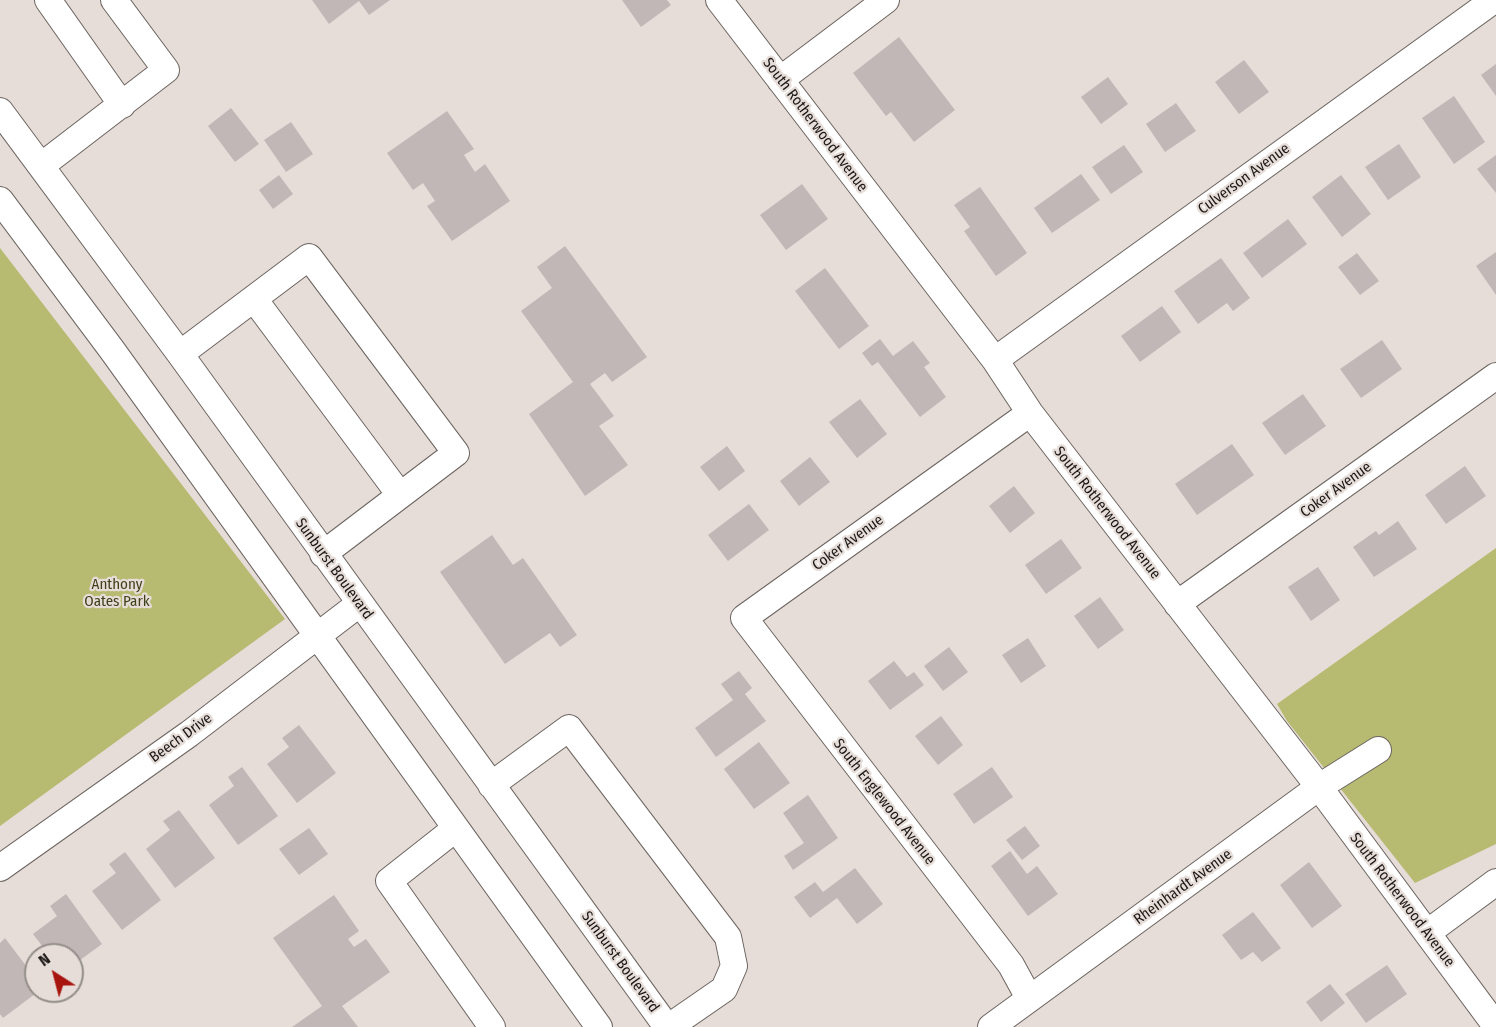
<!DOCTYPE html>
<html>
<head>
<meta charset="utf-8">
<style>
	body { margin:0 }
	#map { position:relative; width:1496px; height:1027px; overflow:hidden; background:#e6ddd8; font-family:"Fira Sans Condensed",sans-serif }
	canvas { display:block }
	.north { position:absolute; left:24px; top:943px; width:60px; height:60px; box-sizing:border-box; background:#e6ddd8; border:2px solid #948e8a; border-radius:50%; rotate:324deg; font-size:16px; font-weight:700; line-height:24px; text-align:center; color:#1a1715 }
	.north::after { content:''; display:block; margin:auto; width:21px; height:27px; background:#a8150f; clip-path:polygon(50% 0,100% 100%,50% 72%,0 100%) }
</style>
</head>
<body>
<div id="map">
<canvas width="1496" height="1027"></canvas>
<div class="north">N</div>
</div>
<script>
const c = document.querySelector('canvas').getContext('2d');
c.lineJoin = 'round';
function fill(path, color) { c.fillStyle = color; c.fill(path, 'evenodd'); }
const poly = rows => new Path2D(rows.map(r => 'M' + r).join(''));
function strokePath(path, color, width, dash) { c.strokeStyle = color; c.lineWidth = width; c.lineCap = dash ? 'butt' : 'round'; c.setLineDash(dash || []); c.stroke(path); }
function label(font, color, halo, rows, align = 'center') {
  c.font = font + ' "Fira Sans Condensed",sans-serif'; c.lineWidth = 4.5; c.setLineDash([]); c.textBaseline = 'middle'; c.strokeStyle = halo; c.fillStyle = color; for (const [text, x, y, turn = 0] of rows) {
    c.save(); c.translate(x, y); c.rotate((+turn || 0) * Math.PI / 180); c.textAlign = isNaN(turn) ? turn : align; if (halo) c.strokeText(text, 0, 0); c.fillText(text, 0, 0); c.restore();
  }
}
fill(poly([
	[0,248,285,619,0,826],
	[1496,548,1496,844,1415,883,1287,721,1277,704]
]), '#b6bb71');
fill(poly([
	[312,0,390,0,369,15,359,1,329,24],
	[622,0,667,0,671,5,641,27],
	[899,37,955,110,914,142,891,112,886,116,853,73],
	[1244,60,1269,92,1239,114,1215,82],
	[1496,64,1496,96,1481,75],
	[1108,77,1128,104,1101,124,1081,97],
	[1454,96,1485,142,1454,164,1422,118],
	[1176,103,1196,131,1165,152,1146,124],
	[231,108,259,144,235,162,208,126],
	[447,111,474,149,464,155,475,172,485,164,510,201,452,241,427,206,435,201,423,183,413,190,387,153],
	[291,122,313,154,286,172,264,140],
	[1399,144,1421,177,1388,200,1365,167],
	[1124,145,1143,172,1111,194,1092,167],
	[1496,155,1496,193,1477,169],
	[1081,174,1100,200,1052,233,1034,208],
	[279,175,293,194,273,209,259,190],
	[1341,175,1371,214,1342,237,1312,197],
	[802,184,828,219,786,250,760,215],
	[980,187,1027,253,996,276,964,231,970,227,954,205],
	[1288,219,1307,244,1262,278,1243,253],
	[565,246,647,357,612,382,605,373,590,384,614,416,599,426,628,465,585,496,529,414,573,382,521,311,552,288,537,267],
	[1496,252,1496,295,1476,266],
	[1357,253,1379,281,1360,295,1338,267],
	[1221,258,1250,298,1233,311,1227,303,1198,324,1174,291],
	[825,268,869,326,839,349,795,291],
	[1162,306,1181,332,1140,362,1121,336],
	[880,339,893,356,913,341,930,363,924,367,946,397,920,417,878,362,872,366,862,353],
	[1382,340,1402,369,1361,398,1340,369],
	[1303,394,1326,426,1285,455,1262,423],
	[860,399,887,434,857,458,829,422],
	[1232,444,1254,475,1197,515,1175,484],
	[727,446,745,471,719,491,700,467],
	[810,457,830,482,799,506,780,481],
	[1465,466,1486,496,1446,524,1425,495],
	[1014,486,1035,513,1010,533,989,506],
	[749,504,769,530,728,561,708,535],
	[1398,521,1417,549,1374,577,1353,547,1376,531,1379,535],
	[492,535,513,565,523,558,577,635,560,647,550,633,505,664,440,572],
	[1061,539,1082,568,1046,594,1025,565],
	[1318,567,1340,600,1311,621,1288,587],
	[1100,597,1124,630,1098,649,1074,616],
	[1028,638,1046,666,1021,683,1002,655],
	[949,647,968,672,943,691,924,666],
	[894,661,907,677,914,672,924,685,890,710,868,681],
	[739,671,752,688,745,694,766,721,716,757,695,728,733,700,721,684],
	[941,716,963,745,938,765,915,736],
	[299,725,336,773,297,803,267,764,289,747,282,738],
	[759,742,790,783,754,809,724,769],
	[242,767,278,816,238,845,209,805,234,786,228,777],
	[992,767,1013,797,974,824,953,794],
	[808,795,838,838,793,870,784,856,804,843,783,813],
	[179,810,215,858,175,888,146,849,170,830,163,821],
	[1025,826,1040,846,1022,860,1006,840],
	[309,828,328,854,299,875,279,849],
	[1010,851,1027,874,1037,866,1058,894,1028,916,991,866],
	[125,852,161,900,122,930,92,891,116,873,109,864],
	[1309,862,1342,906,1312,928,1280,885],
	[855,868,883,904,857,924,837,898,810,918,794,897,815,882,823,892],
	[66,894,102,944,72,966,72,955,49,955,33,934,57,916,50,906],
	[334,895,359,931,348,939,354,947,366,939,390,972,342,1006,358,1027,292,1027,322,1006,273,938],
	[1253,912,1281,948,1262,962,1253,952,1241,960,1222,935],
	[5,938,36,979,36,991,39,991,3,1018,0,1014,0,943],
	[1387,965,1407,994,1366,1023,1345,994],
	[1330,984,1345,1003,1321,1022,1306,1002]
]), '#c1b7b6');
const minor = poly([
	[48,0,122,105],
	[719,0,995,360,1030,413,1319,787,1496,1026],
	[780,80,886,0],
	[0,111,180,354,667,1027],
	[41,166,166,70,114,0],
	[0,200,112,350,599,1027],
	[254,299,400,495],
	[180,354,309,257,456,453,323,554],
	[995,360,1494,0],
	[1177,604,1496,376],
	[491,785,569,728,728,937,734,966,724,989,669,1027],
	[455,829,389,881,492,1027],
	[0,868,189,734,359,604],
	[1427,933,1496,882],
	[1029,998,1011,965,744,618,1030,413],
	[991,1027,1319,787,1378,750]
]);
strokePath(minor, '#6c6460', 28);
strokePath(minor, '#fff', 26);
label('15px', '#1a1715', '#e6ddd8', [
	["South Rotherwood Avenue",815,125,53],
	["Culverson Avenue",1244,179,-36],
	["Coker Avenue",1336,490,-36],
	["South Rotherwood Avenue",1107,513,52],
	["Coker Avenue",848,543,-36],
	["Sunburst Boulevard",334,569,54],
	["Beech Drive",181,738,-36],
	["South Englewood Avenue",884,802,52],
	["Rheinhardt Avenue",1183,887,-36],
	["South Rotherwood Avenue",1402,900,53],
	["Sunburst Boulevard",620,962,54]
]);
label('15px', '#3e401a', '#e6ddd8', [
	["Anthony",117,585],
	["Oates Park",117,602]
]);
</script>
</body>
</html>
